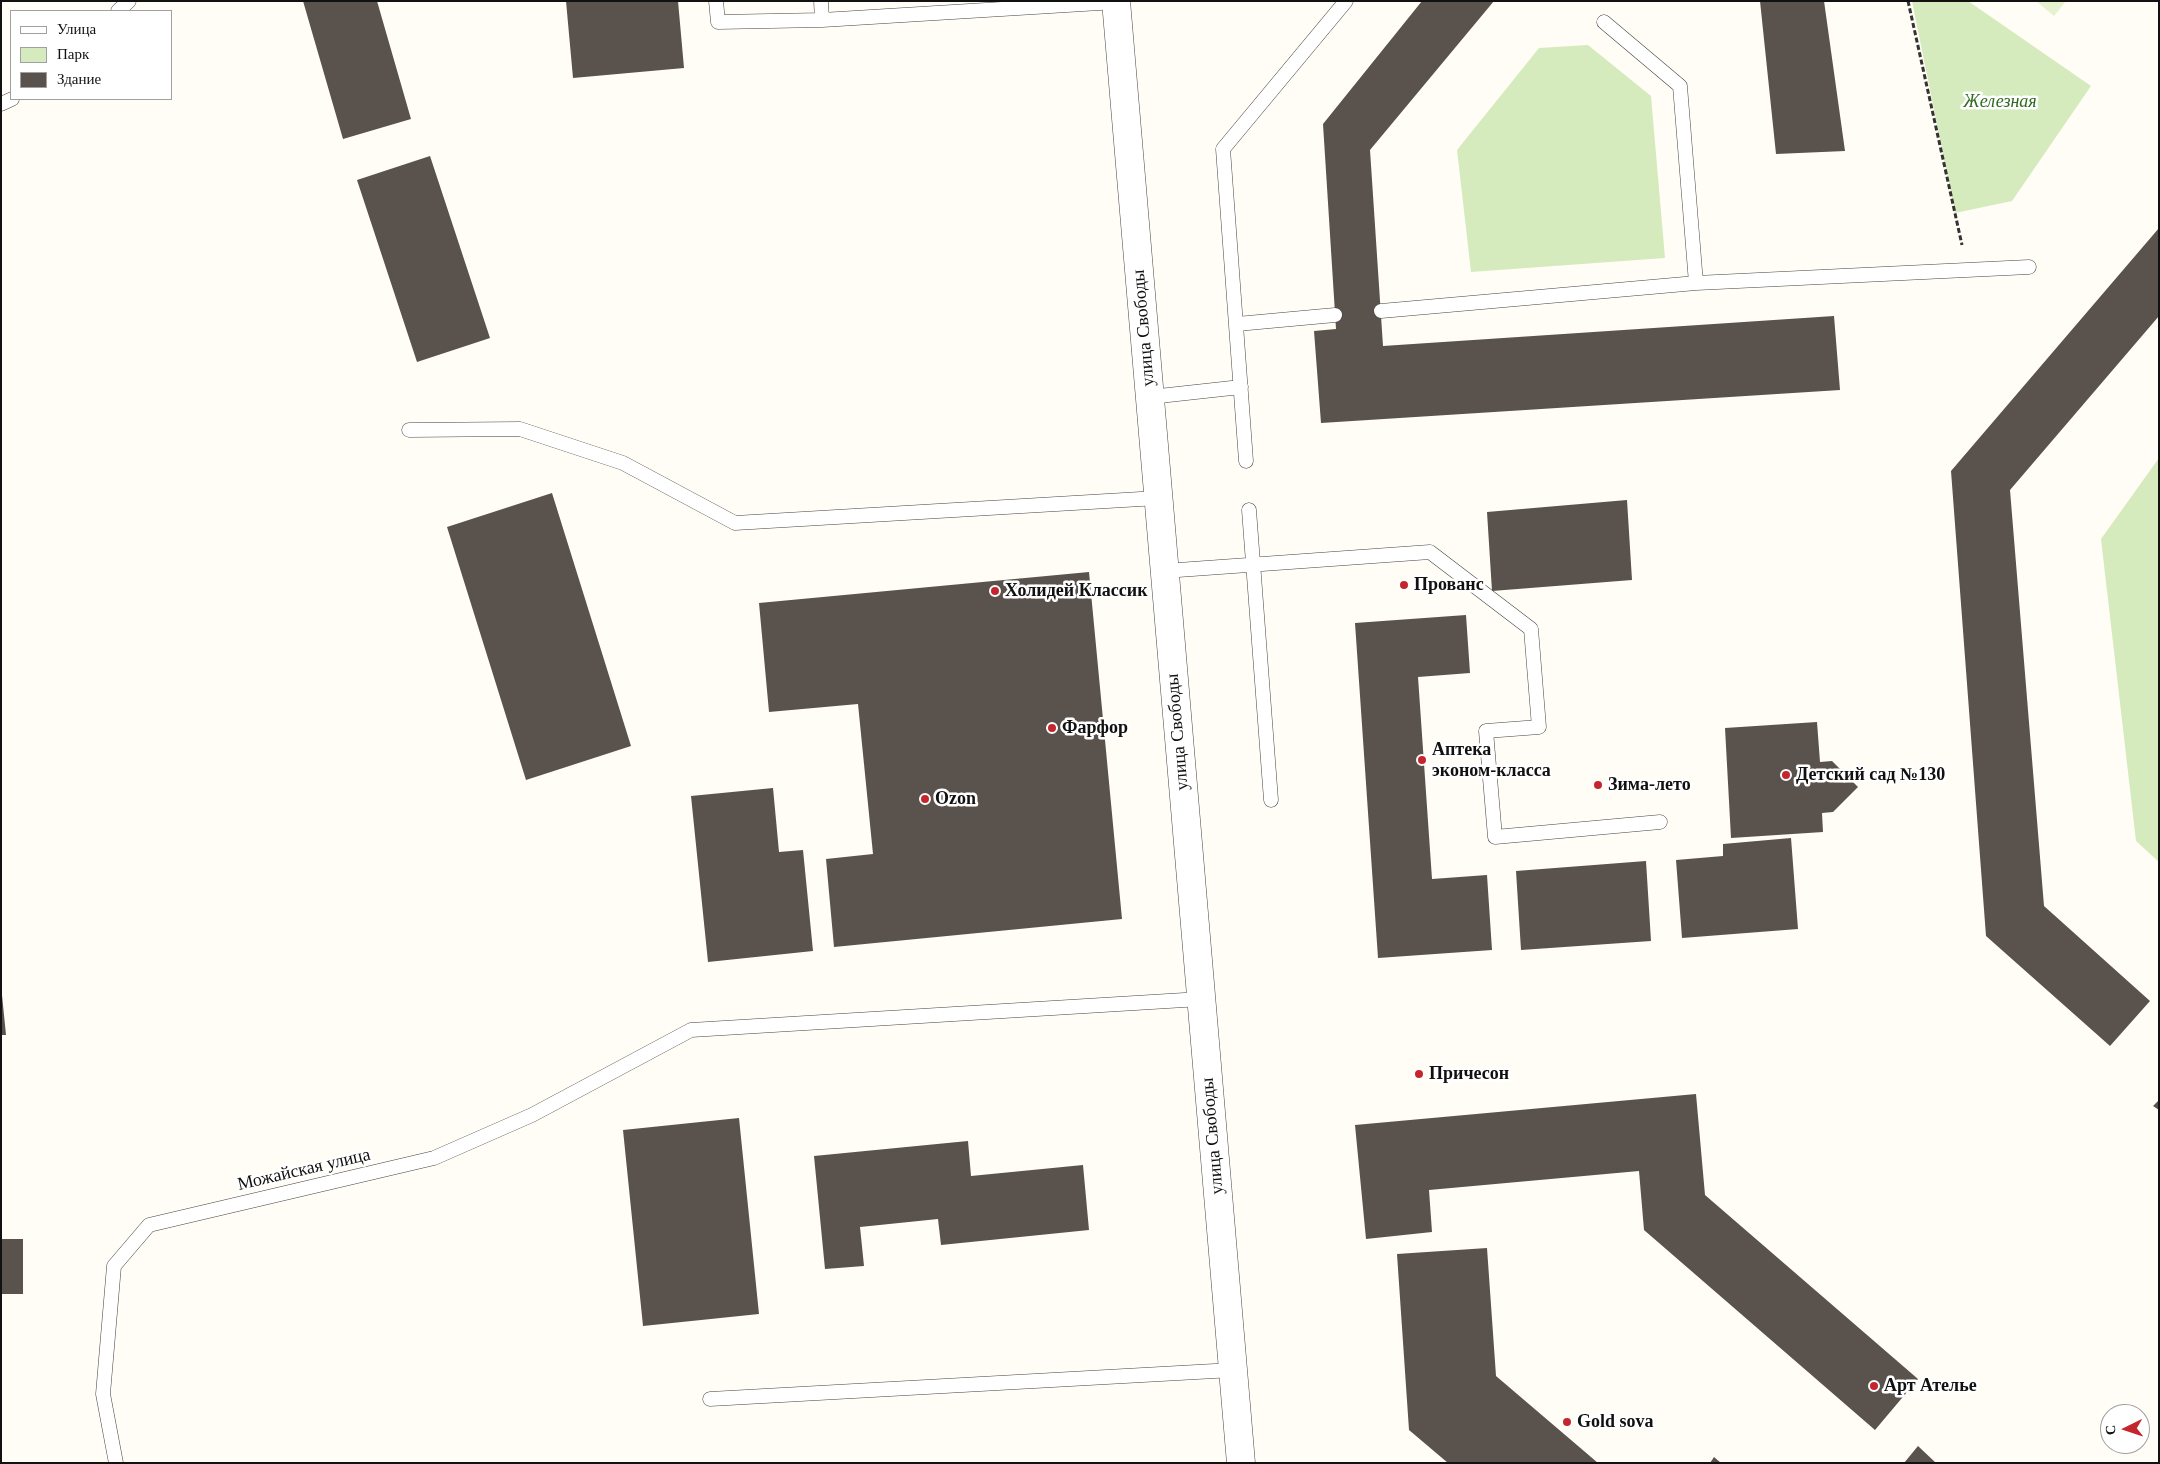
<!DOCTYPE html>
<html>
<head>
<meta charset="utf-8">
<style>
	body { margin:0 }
	#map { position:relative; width:2160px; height:1464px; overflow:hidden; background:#fffdf5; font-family:"Times New Roman",serif }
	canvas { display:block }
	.frame { position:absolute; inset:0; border:2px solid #111; pointer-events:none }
	.legend { position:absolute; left:10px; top:10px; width:162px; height:90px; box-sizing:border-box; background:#fff; border:1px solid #a0a0a0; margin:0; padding:6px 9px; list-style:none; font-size:15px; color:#111 }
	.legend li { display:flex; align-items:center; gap:10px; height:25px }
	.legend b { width:25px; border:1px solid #a0a0a0 }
	.north { position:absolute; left:2100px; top:1404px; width:50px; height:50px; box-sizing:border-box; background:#fff; border:1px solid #a0a0a0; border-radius:50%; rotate:266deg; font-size:14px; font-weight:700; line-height:20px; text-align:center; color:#111 }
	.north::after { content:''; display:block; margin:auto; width:18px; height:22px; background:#c4262e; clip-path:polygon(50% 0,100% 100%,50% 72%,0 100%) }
</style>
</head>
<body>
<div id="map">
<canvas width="2160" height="1464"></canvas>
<div class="frame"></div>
<ul class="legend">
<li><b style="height:6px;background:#fff"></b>Улица</li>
<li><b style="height:14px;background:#d5ebbd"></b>Парк</li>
<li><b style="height:14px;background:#5a524d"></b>Здание</li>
</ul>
<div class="north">С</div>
</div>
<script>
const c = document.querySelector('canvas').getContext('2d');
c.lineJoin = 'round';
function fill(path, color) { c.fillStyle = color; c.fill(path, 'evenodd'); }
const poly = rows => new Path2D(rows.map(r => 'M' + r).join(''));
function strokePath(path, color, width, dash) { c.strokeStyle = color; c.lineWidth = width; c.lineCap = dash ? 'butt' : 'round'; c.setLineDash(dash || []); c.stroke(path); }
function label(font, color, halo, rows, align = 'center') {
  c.font = font + ' "Times New Roman",serif'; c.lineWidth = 5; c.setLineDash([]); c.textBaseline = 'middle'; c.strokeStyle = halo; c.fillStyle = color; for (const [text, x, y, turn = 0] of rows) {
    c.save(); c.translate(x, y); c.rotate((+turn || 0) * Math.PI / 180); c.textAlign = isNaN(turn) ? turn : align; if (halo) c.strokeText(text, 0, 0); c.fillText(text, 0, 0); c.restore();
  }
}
fill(poly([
	[1912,1,1968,1,2091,86,2012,201,1955,213],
	[1588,45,1651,96,1665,258,1471,272,1457,150,1539,48],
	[2159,458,2159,862,2136,841,2101,539]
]), '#d5ebbd');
fill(poly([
	[2036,1,2066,1,2054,16]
]), '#e6f2cf');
fill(poly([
	[303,1,377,1,411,119,343,139],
	[566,1,678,1,684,68,573,78],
	[1422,1,1494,1,1370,150,1383,346,1834,316,1840,390,1321,423,1314,331,1336,329,1323,124],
	[1760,1,1824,1,1845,151,1776,154],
	[430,156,490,338,417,362,357,180],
	[2159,228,2159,316,2010,490,2044,906,2150,1001,2110,1046,1986,936,1951,471],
	[552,493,631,746,526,780,447,527],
	[1627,500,1632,580,1492,591,1487,512],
	[1089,572,1122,919,834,947,826,859,873,854,858,704,769,712,759,603],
	[1466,615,1470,673,1418,677,1432,879,1487,875,1492,950,1378,958,1355,623],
	[1817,722,1820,762,1832,761,1858,787,1833,812,1822,813,1823,832,1731,838,1725,728],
	[773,788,779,852,803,850,813,951,708,962,691,796],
	[1791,838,1798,929,1682,938,1676,860,1723,856,1723,844],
	[1646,861,1651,941,1521,950,1516,871],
	[1,985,6,1035,1,1035],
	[1696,1094,1705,1195,1918,1379,1875,1430,1644,1230,1639,1171,1429,1190,1432,1232,1366,1239,1355,1125],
	[2159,1100,2159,1110,2153,1106],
	[739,1118,759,1314,643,1326,623,1130],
	[968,1141,971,1176,1083,1165,1089,1230,941,1245,938,1219,860,1227,864,1266,825,1269,814,1156],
	[1,1239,23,1239,23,1294,1,1294],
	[1487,1248,1496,1376,1598,1463,1448,1463,1409,1430,1397,1254],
	[1918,1446,1936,1463,1904,1463],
	[1714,1457,1721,1463,1710,1463]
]), '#5a524d');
const lane = poly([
	[716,1,718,22,822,20,1116,2],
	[821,1,822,20],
	[118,11,129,1],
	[1604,22,1680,86,1696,283],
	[1,104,12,99],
	[1381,311,1696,283,2029,267],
	[1237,324,1335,315],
	[1150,397,1241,387],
	[409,430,520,429,623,463,735,523,1158,498],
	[1246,461,1223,149,1346,1],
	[1249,510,1271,800],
	[1164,571,1430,552,1531,629,1539,727,1486,731,1495,837,1660,822],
	[710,1399,1233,1370],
	[116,1463,103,1394,114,1266,149,1225,434,1158,532,1115,691,1030,1201,999]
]);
const street = poly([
	[1116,1,1241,1463]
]);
strokePath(lane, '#444', 15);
strokePath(street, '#444', 29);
strokePath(poly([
	[1908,1,1962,245]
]), '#333', 3, [5, 2.5]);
strokePath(lane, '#fff', 14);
strokePath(street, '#fff', 28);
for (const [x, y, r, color] of [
	[1404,585,5,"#c4262e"],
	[995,591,5,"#c4262e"],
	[1052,728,5,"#c4262e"],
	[1422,760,5,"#c4262e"],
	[1786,775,5,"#c4262e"],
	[1598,785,5,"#c4262e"],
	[925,799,5,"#c4262e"],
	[1419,1074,5,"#c4262e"],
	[1874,1386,5,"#c4262e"],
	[1567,1422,5,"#c4262e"]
]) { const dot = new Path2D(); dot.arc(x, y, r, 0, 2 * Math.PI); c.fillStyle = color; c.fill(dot); strokePath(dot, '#fff', 2); }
label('italic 18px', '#2f6b1f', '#fff', [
	["Железная",2000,102]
]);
label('18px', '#111', '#fff', [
	["улица Свободы",1144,328,-95],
	["улица Свободы",1178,732,-95],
	["улица Свободы",1213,1136,-95],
	["Можайская улица",304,1170,-13]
]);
label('bold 18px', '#111', '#fff', [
	["Прованс",1414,585],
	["Холидей Классик",1005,591],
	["Фарфор",1062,728],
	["Аптека",1432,750],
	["эконом-класса",1432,771],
	["Детский сад №130",1796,775],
	["Зима-лето",1608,785],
	["Ozon",935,799],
	["Причесон",1429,1074],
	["Арт Ателье",1884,1386],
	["Gold sova",1577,1422]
], 'left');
</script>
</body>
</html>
